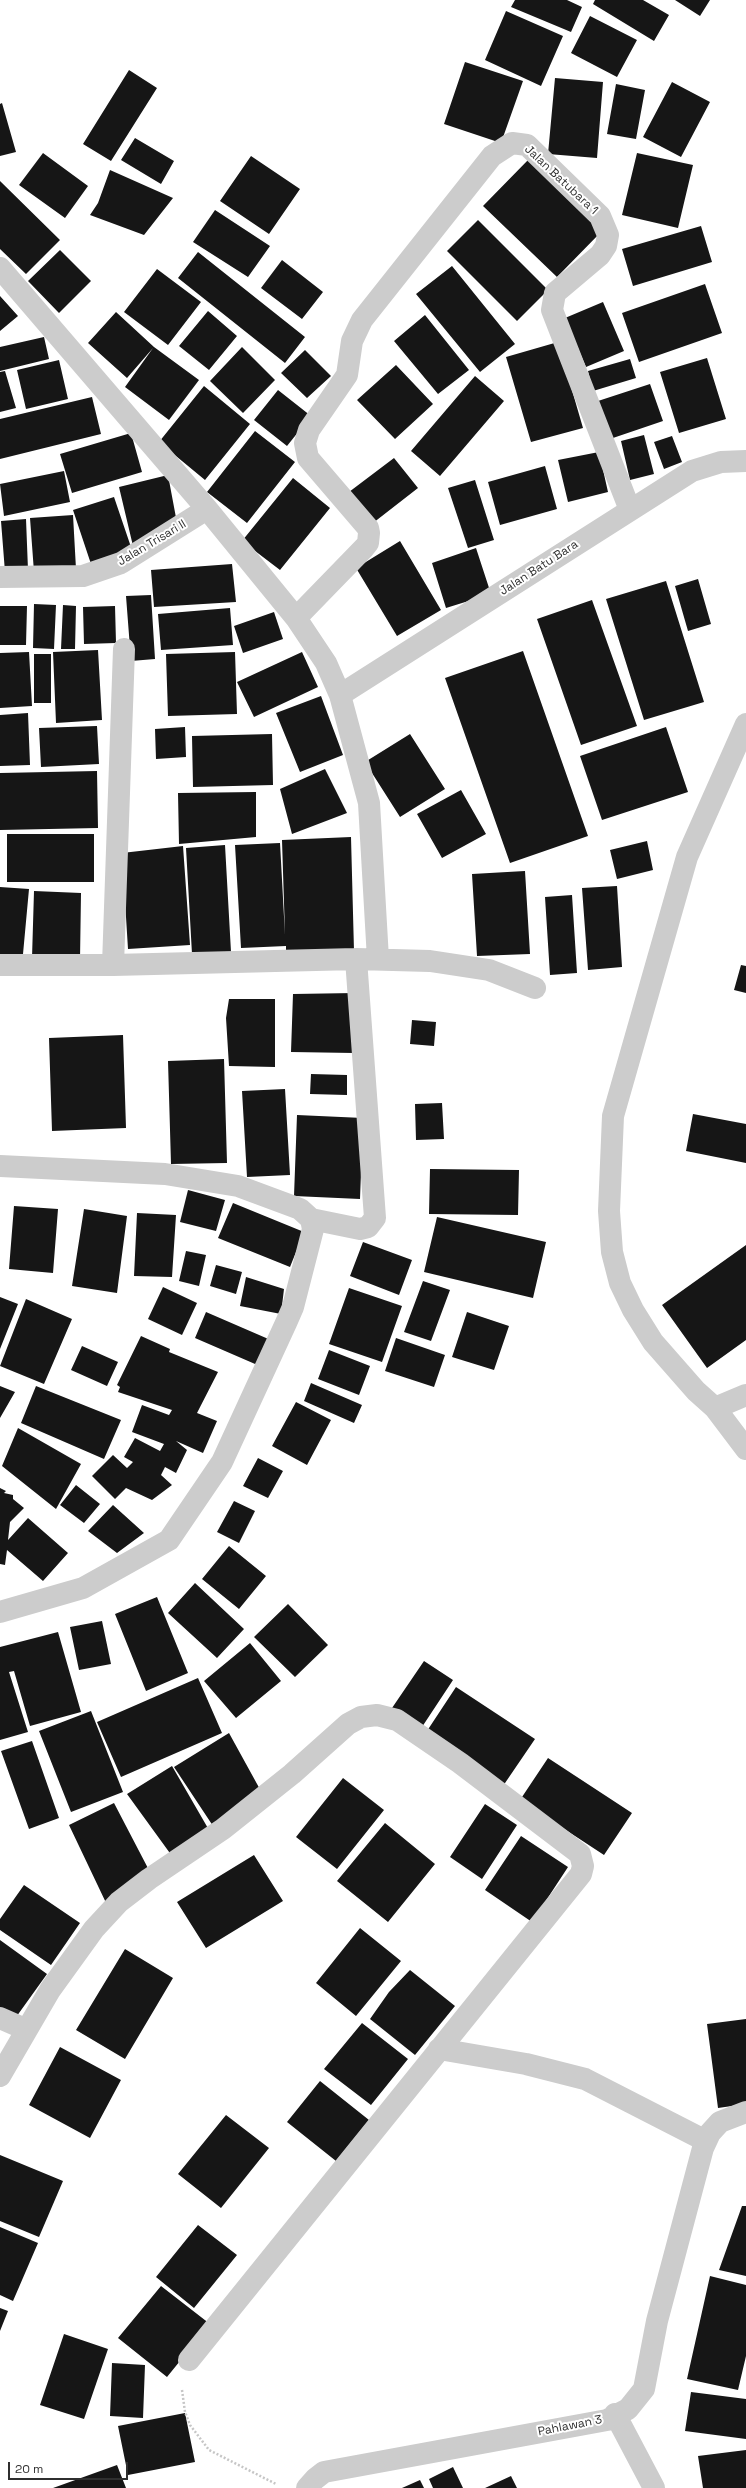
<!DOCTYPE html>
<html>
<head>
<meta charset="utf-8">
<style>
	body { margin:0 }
	#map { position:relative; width:746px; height:2488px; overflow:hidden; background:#fff; font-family:"Space Grotesk",sans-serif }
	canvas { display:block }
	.scale { position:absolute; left:8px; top:2462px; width:120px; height:18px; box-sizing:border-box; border:2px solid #2f2f2f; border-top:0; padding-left:5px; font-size:12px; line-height:14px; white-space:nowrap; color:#2f2f2f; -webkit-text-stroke:3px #fff; paint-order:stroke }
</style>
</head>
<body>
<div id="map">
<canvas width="746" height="2488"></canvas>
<div class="scale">20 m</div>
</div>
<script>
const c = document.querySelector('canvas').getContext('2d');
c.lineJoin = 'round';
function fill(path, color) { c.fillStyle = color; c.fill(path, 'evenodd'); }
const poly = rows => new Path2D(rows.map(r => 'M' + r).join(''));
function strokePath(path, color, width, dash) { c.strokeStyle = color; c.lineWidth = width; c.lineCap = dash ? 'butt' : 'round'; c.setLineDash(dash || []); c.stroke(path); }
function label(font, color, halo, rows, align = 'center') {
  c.font = font + ' "Space Grotesk",sans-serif'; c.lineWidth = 4; c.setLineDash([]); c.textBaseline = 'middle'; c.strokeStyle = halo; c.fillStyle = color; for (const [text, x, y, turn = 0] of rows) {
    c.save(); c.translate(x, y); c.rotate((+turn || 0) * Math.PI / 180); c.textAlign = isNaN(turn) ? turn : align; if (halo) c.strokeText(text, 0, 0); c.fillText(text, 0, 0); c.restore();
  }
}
fill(poly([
	[515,0,567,0,582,7,571,32,511,7],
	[595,0,643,0,669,15,654,41,593,4],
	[675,0,710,0,700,16],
	[506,11,563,36,541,86,485,60],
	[590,16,637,40,617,77,571,53],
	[465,62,523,81,501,143,444,124],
	[129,70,157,88,111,161,83,144],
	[555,78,603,82,597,158,548,154],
	[672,82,710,102,681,157,643,137],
	[616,84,645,90,636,139,607,134],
	[2,103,16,152,0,156,0,104],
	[135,138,174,161,161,184,121,160],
	[43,153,88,186,65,218,19,185],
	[637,153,693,165,678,228,622,215],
	[251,156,300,189,269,234,220,201],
	[528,160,602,231,557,277,483,206],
	[110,170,173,198,144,235,90,215,98,203],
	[0,181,60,240,26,274,0,249],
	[215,210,270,246,248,277,193,242],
	[478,220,548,290,517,321,447,251],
	[701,226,712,262,633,286,622,249],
	[60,250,91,281,59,313,28,281],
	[198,252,305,337,285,363,178,278],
	[282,260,323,292,302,319,261,288],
	[452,266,515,344,480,372,416,294],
	[157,269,201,302,168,345,124,312],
	[705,284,722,333,639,362,622,313],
	[0,296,18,316,0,331],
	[603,302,624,351,586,367,565,318],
	[208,311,237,336,209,370,179,346],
	[116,312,154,347,199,380,169,420,125,387,153,348,127,378,88,343],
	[425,315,469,370,438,394,394,341],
	[44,337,49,359,0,371,0,347],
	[558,342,583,428,531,442,506,357],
	[242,347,275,380,243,413,210,381],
	[305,350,331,376,307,398,281,373],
	[707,358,726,419,679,433,660,372],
	[630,359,636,378,593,391,588,371],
	[59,360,68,399,26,409,17,370],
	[396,365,433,404,395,439,357,400],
	[5,371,16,408,0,412,0,372],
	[475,376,504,401,440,476,411,451],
	[650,384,663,421,610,439,598,401],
	[204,386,250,424,205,480,159,442],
	[278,390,311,416,287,446,254,420],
	[92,397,101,434,0,459,0,419],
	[255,431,295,462,247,523,207,492],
	[131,433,142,472,72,493,60,454],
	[644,435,654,474,630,480,621,441],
	[672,436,682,462,664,469,654,442],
	[599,452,608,492,568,502,558,460],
	[394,458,418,488,373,523,349,492],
	[545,466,557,509,500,525,488,482],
	[64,471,70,502,4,516,0,484],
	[168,475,177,523,133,546,119,487],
	[293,478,330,508,280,570,242,541],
	[475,480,494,540,468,548,448,488],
	[114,497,132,550,91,564,73,510],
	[73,515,76,569,34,572,30,518],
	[26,519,28,570,5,572,1,521],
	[400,541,441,610,397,636,356,568],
	[476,548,491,594,446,608,432,563],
	[232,564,236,602,154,607,151,570],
	[698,579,711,624,688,631,675,586],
	[666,581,704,702,644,720,606,599],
	[151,595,155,659,131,661,126,596],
	[592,600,637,726,581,745,537,619],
	[34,604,56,605,54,649,33,648],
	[63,605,76,606,75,649,61,649],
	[0,606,27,606,26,645,0,645],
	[115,606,116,643,84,644,83,607],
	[230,608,233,645,161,650,158,614],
	[274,612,283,639,243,653,234,626],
	[98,650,102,720,56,723,53,652],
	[523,651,588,836,510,863,445,678],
	[29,652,32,706,0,708,0,653],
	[235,652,237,714,168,716,166,654],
	[302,652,318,687,254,717,237,682],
	[34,654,51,654,51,703,34,703],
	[321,696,343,755,300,772,276,713],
	[28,713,30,765,0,766,0,715],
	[97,726,99,764,41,767,39,728],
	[185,727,186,757,156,759,155,729],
	[666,727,688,792,602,820,580,756],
	[272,734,273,785,193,787,192,736],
	[410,734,445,789,400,817,365,762],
	[325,769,347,813,292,834,280,789],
	[97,771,98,828,0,830,0,773],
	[461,790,486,834,442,858,417,814],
	[256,792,256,837,179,844,178,793],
	[7,834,94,834,94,882,7,882],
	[351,837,354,951,286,953,286,946,241,948,235,845,280,843,285,935,282,840],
	[647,841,653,870,617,879,610,850],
	[225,845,231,952,192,954,186,848],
	[183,846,190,945,128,949,122,853],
	[525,871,530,954,477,956,472,874],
	[617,886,622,967,588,970,582,888],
	[0,887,29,889,23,954,0,955],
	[34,891,81,893,80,960,32,958],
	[572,895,577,973,550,975,545,897],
	[741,965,746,966,746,993,734,990],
	[355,993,354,1053,291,1052,293,994],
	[229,999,275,999,275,1067,229,1066,226,1018],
	[412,1020,436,1022,434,1046,410,1044],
	[123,1035,126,1128,52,1131,49,1038],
	[224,1059,227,1163,171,1164,168,1061],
	[311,1074,347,1075,347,1095,310,1094],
	[285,1089,290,1175,247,1177,242,1091],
	[442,1103,444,1139,416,1140,415,1104],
	[693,1114,746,1124,746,1163,686,1151],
	[297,1115,363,1118,360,1199,294,1196],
	[430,1169,519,1170,518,1215,429,1214],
	[188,1190,225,1200,216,1231,180,1222],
	[233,1203,304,1232,290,1267,218,1238],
	[14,1206,58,1209,53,1273,9,1269],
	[84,1209,127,1216,117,1293,72,1286],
	[137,1213,176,1215,172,1277,134,1276],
	[437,1217,546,1242,533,1298,424,1272],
	[363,1242,412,1260,399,1295,350,1276],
	[746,1245,746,1340,707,1368,662,1305],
	[186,1251,206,1255,199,1286,179,1281],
	[216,1265,242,1272,236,1294,210,1286],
	[246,1277,284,1289,281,1314,240,1306],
	[423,1281,450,1290,431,1341,404,1332],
	[163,1287,197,1303,182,1335,148,1319],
	[349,1288,402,1306,382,1362,329,1344],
	[0,1297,18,1304,0,1349],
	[26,1299,72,1319,44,1384,0,1366],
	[206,1312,273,1341,262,1367,195,1338],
	[467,1312,509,1326,494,1370,452,1357],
	[141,1336,170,1349,169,1352,218,1372,197,1413,217,1421,203,1453,176,1441,187,1450,176,1473,165,1467,161,1475,172,1485,152,1500,126,1488,115,1499,92,1476,113,1455,127,1468,133,1462,124,1457,135,1438,160,1451,164,1444,132,1432,142,1405,169,1415,172,1410,118,1392,120,1387,117,1385],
	[396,1338,445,1355,434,1387,385,1371],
	[82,1346,118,1362,107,1386,71,1370],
	[329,1350,370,1366,359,1395,318,1379],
	[311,1383,362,1405,354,1423,304,1401],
	[0,1386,15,1392,0,1418],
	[36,1386,121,1420,104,1459,21,1423],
	[296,1402,331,1420,307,1465,272,1446],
	[18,1428,81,1464,56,1509,2,1466],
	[258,1458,283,1471,268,1498,243,1486],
	[76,1485,100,1504,84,1523,60,1505],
	[0,1488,6,1491,4,1493,13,1495,13,1499,24,1508,10,1522,8,1540,28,1518,68,1553,43,1581,7,1550,5,1565,0,1564],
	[234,1501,255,1511,239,1543,217,1532],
	[113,1505,144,1533,117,1553,88,1531],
	[229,1546,266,1576,239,1609,202,1579],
	[195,1583,244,1629,217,1658,168,1613],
	[157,1597,188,1673,146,1691,115,1614],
	[288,1604,328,1645,295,1677,254,1637],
	[102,1621,111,1664,79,1670,70,1627],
	[58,1632,81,1712,30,1726,14,1671,9,1672,28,1732,0,1740,0,1647],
	[250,1643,281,1681,236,1718,204,1681],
	[424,1661,453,1680,422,1727,392,1708],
	[198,1678,222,1733,121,1777,97,1722],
	[456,1687,535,1739,503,1786,425,1734],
	[91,1711,123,1792,71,1812,39,1731],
	[229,1733,262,1793,215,1829,174,1767],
	[32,1741,59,1818,29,1829,1,1751],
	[548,1758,632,1813,604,1855,520,1800],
	[172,1766,209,1830,172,1856,127,1794],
	[343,1778,384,1810,337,1869,296,1837],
	[114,1803,151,1874,108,1907,69,1825],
	[485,1804,517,1825,482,1879,450,1857],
	[385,1823,435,1864,388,1922,337,1881],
	[521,1836,568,1867,532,1922,485,1890],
	[254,1855,283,1901,206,1948,177,1902],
	[24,1885,80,1923,51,1965,0,1930,0,1919],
	[360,1928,401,1961,356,2016,316,1983],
	[0,1940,47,1974,14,2020,0,2010],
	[125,1949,173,1978,125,2059,76,2030],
	[410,1970,455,2006,415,2055,370,2019,389,1992],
	[746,2019,746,2104,718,2108,707,2024],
	[362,2023,408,2059,371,2105,324,2069],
	[60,2047,121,2080,90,2138,29,2105],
	[320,2081,369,2120,336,2161,287,2122],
	[226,2115,269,2148,221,2208,178,2174],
	[0,2155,63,2181,39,2237,0,2221],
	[742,2206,746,2206,746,2276,719,2270],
	[198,2225,237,2255,194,2308,156,2277],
	[0,2227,38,2243,13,2301,0,2295],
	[710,2276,746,2285,746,2356,738,2390,687,2379],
	[161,2286,210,2324,167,2377,118,2338],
	[0,2308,8,2311,0,2331],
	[64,2334,108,2349,84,2419,40,2405],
	[112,2363,145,2365,143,2418,110,2416],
	[691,2392,746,2399,746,2439,685,2431],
	[185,2413,195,2462,128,2475,118,2426],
	[746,2450,746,2488,703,2488,698,2456],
	[117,2465,126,2488,53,2488],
	[453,2467,463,2488,433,2488,429,2479],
	[511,2476,517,2488,485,2488],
	[420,2480,424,2488,402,2488]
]), '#161616');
strokePath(poly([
	[182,2390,185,2412,190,2425,209,2450,276,2484]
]), '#c6c6c6', 2.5, [2, 2]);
strokePath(poly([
	[0,268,207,509,296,618,326,663,340,695,369,803,378,959],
	[0,577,83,576,121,563,207,509],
	[296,618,364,548,368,543,369,533,368,528,308,458,305,443,309,430,347,375,352,341,362,320,492,156,512,143,527,145,600,216,608,235,606,246,600,255,555,293,552,310,630,510],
	[340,695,692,471,721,462,746,461],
	[746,724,687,857,613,1116,609,1211,612,1252,620,1283,633,1310,653,1342,696,1391,715,1408,746,1449],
	[0,965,113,965,356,959,430,961,489,970,535,988],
	[113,965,124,649],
	[0,1166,165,1174,238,1186,300,1209,311,1219,313,1229,293,1307,286,1323,222,1462,169,1540,83,1588,0,1612],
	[311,1219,360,1229,368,1227,375,1218,356,959],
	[715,1408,746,1395],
	[0,2018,25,2029],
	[439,2049,526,2064,585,2079,706,2141],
	[0,2076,50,1990,94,1929,119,1902,149,1879,223,1829,292,1774,348,1724,361,1717,377,1715,397,1720,460,1763,580,1854,583,1866,581,1874,189,2360],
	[615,2414,654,2488],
	[307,2488,315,2479,324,2472,607,2420,628,2409,644,2389,657,2321,703,2148,710,2133,720,2122,746,2112]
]), '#ccc', 22);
label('12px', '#2f2f2f', '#fff', [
	["Jalan Batubara 1",561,180,43],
	["Jalan Trisari II",152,543,-31],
	["Jalan Batu Bara",539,568,-33],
	["Pahlawan 3",570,2426,-11]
]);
</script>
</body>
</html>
